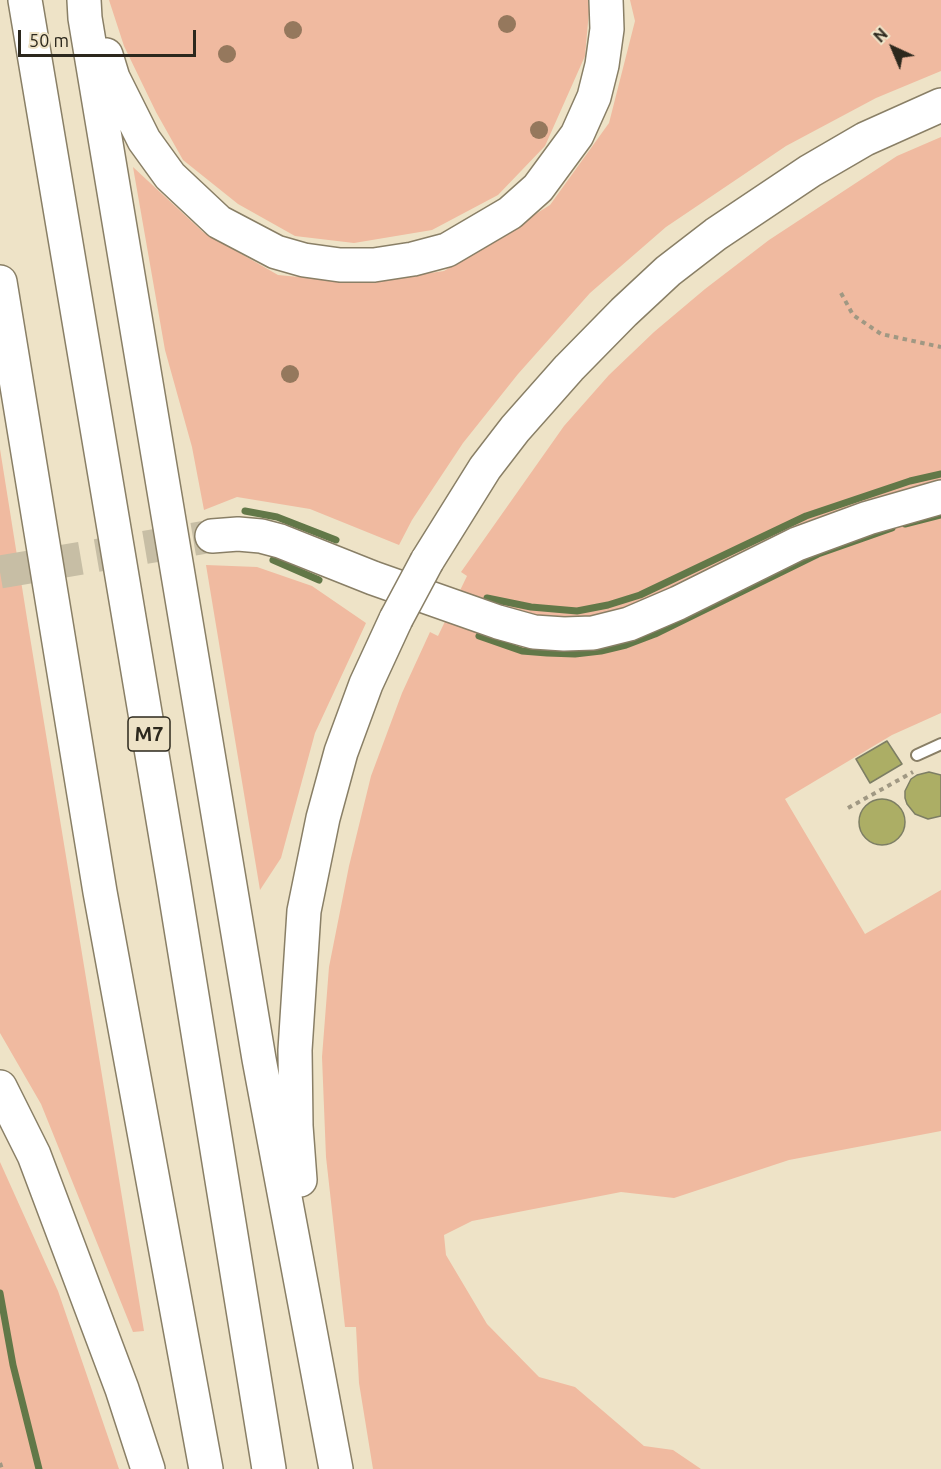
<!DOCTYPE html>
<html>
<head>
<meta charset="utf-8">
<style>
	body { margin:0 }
	#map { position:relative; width:941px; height:1469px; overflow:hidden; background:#eee3c7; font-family:Ubuntu,sans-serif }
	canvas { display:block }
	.north { position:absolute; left:863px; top:18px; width:60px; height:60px; -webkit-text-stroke:4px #eee3c7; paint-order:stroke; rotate:316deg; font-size:16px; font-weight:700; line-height:24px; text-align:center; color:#2c281d }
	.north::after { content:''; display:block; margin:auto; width:21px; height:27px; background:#2c281d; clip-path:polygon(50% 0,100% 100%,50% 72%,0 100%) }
	.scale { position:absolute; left:18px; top:30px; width:178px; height:27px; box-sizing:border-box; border:3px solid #2c281d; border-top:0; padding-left:8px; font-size:18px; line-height:21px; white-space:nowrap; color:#2c281d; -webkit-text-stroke:4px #eee3c7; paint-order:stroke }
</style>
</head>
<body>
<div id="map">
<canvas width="941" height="1469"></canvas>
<div class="north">N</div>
<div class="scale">50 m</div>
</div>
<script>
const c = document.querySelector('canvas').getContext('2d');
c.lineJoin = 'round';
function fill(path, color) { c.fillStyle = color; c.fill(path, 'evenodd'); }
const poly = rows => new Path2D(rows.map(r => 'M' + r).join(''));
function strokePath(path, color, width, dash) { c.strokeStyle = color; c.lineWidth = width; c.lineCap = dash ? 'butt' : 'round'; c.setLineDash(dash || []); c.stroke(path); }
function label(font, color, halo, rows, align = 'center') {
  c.font = font + ' Ubuntu,sans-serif'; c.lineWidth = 5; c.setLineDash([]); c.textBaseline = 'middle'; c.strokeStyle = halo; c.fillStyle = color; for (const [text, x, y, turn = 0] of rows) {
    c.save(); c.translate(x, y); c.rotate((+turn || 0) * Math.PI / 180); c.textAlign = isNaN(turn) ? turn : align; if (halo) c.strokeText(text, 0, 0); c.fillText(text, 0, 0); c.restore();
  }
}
fill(poly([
	[109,0,590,0,585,56,545,146,498,195,432,230,354,243,295,236,238,204,183,160,156,112,124,46],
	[630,0,941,0,941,71,876,98,786,146,666,227,590,293,518,374,463,443,412,520,399,545,310,509,237,497,204,510,192,447,165,350,133,167,203,232,278,275,361,283,444,271,550,205,609,123,635,21],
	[941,137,941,713,892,735,785,799,865,934,941,890,941,1131,789,1160,674,1198,621,1192,472,1221,444,1235,446,1255,487,1324,539,1377,575,1387,644,1446,673,1450,701,1469,373,1469,359,1383,356,1327,345,1327,326,1157,322,1057,329,967,349,866,371,776,402,693,430,632,438,636,467,576,461,572,564,426,609,375,654,332,705,289,769,240,897,156],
	[0,449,29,631,144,1331,133,1332,41,1104,0,1033],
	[206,565,257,567,312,586,366,623,315,733,281,858,260,890],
	[0,1162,58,1291,119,1469,0,1469]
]), '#f0baa0');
strokePath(poly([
	[245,511,277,517,336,540],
	[905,524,941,515],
	[273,560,319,580],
	[487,598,531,607,577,611,608,605,640,595,806,516,910,481,941,474],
	[479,636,522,651,547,653,575,654,601,651,626,645,655,634,818,554,892,528],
	[0,1293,13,1365,39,1469]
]), '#627848', 7);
const building = poly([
	[887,741,902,764,870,783,856,759,887,741],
	[929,772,941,775,941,816,928,819,915,814,907,804,905,798,905,791,911,779,917,775,929,772],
	'859 822a23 23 0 1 1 46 0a23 23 0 1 1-46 0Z'
]);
fill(building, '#acae65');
strokePath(building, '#7d7e64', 1.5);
strokePath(poly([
	[0,572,212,536]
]), '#c7bea5', 33, [33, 16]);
const lane = poly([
	[917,755,941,744]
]);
const highway = poly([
	[25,0,173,879,269,1469],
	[84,0,85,18,259,1059,336,1469],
	[106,55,113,78,144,140,170,176,219,222,276,252,304,260,340,265,374,265,413,259,447,250,510,213,538,188,577,135,594,97,602,65,607,29,606,0],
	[0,282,100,892,206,1469],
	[212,536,238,534,261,536,280,541,373,578,498,622,534,632,564,634,593,633,629,624,678,603,797,544,868,518,941,497],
	[427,561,485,468,515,429,569,368,624,312,668,271,716,234,810,171,865,139,941,105],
	[0,1087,34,1155,122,1389,148,1469],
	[300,1180,296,1126,295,1050,304,911,323,818,341,752,366,684,396,619]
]);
strokePath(lane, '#897f66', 14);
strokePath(highway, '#897f66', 36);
strokePath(poly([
	[841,293,853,315,881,334,941,347],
	[848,808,913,772],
	[0,1463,2,1469]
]), '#a09883', 4, [4.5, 4.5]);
strokePath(lane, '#fff', 10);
strokePath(highway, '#fff', 33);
const highwayBridge = poly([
	[396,619,427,561]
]);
strokePath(highwayBridge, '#897f66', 36, []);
strokePath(highwayBridge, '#fff', 33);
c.fillStyle = '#95785d';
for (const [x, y] of [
	[507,24],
	[293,30],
	[227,54],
	[539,130],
	[290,374]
]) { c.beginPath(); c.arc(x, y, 9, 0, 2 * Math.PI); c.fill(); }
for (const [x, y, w] of [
	[149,734,42]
]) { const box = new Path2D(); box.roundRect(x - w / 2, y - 17, w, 34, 4.5); c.fillStyle = '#eee3c7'; c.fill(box); strokePath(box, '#2c281d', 1.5); }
label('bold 20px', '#2c281d', null, [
	["M7",149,734]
]);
</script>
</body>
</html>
